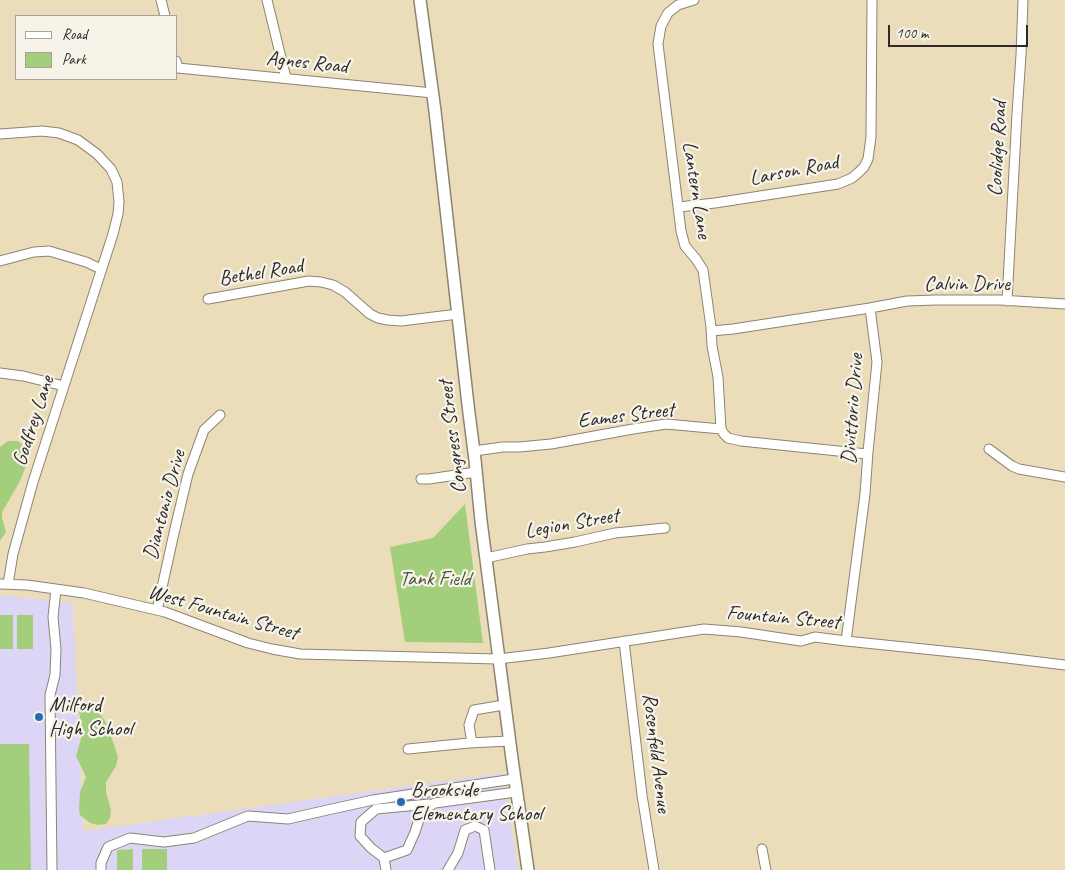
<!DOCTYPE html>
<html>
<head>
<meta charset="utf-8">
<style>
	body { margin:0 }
	#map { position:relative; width:1065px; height:870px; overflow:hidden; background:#ecddba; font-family:Caveat,sans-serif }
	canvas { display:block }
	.legend { position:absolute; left:15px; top:15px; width:162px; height:65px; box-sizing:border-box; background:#f7f3e8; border:1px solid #a5a39c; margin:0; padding:6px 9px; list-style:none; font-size:15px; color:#2b2b2b }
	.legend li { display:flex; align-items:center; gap:10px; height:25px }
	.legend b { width:25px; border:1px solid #a5a39c }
	.scale { position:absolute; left:888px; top:25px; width:140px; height:22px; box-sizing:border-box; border:2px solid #2b2b2b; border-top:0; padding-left:6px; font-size:15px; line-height:18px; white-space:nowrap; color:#2b2b2b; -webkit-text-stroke:4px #f7f3e8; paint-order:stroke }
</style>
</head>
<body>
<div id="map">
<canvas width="1065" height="870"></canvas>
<ul class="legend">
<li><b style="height:6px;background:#fff"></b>Road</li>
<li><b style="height:14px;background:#a3cf7c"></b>Park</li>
</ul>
<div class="scale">100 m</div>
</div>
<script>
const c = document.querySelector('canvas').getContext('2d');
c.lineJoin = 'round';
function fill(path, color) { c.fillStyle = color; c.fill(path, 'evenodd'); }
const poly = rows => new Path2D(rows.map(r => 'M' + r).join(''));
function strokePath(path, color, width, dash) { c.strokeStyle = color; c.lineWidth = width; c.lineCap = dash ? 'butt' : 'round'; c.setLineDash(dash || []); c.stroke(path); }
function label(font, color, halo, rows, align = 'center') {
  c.font = font + ' Caveat,sans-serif'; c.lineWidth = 4.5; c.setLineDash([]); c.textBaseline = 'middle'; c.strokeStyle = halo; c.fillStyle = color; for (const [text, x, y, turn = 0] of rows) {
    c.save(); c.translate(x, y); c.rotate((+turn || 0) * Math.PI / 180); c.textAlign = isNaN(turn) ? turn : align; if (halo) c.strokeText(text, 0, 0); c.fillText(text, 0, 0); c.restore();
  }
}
fill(poly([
	[0,595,73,603,83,831,503,773,518,870,0,870]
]), '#dcd5f6');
fill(poly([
	[8,441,17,441,21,443,27,456,26,466,19,483,2,512,2,518,6,532,0,541,0,447],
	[465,504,483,643,405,642,390,547,433,538],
	[0,615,13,615,13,649,0,649],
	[17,615,33,615,33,649,17,649],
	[87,704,95,707,107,724,118,757,116,766,106,782,106,792,111,810,110,818,106,824,98,825,90,823,80,815,79,810,80,792,86,777,76,756,83,732,79,712,81,706],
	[29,744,31,870,0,870,0,744],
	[133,849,133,870,117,870,117,850],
	[142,849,167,849,167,870,142,870]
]), '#a3cf7c');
const minor = poly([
	[161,0,165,16],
	[267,0,286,78],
	[694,0,678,5,668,13,661,26,658,44,681,231,685,246,696,259,703,270,711,327,712,346,718,377,721,429],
	[176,61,178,68,433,93],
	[0,134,42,131,59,133,78,140,97,154,111,169,117,182,119,202,118,214,113,234,33,482,13,554,8,584],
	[679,207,715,203,838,184,852,178,859,172,864,167,868,159,871,137,872,0],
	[0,261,34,252,49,251,86,262,101,269],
	[208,299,309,281,321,282,333,285,345,292,370,314,378,318,388,320,401,321,458,314],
	[1007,301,1017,114,1021,55,1023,0],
	[870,308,907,301,936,300,1000,300,1065,304],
	[711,331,733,329,870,308,877,362,868,452,865,494,846,641],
	[0,373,23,376,64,386],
	[989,449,1012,466,1019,469,1065,477],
	[474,451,503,447,519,447,551,444,633,429,666,424,721,429,724,434,728,438,741,441,867,454],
	[421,479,429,479,476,472],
	[486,558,527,549,545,547,575,542,615,533,665,528],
	[0,584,27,585,84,593,165,612,248,643,272,649,300,654,498,659,549,653,704,629,741,632,801,641,815,637,846,641,982,655,1065,665],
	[157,610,174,533,188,474,204,430,220,415],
	[624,641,642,795,654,870],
	[472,743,469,725,474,710,504,705],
	[408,749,469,743,509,741],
	[762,849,766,870],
	[384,858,371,848,360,836,361,822,376,809,429,804],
	[52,870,50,695,55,675,56,649,53,617,56,589],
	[101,870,101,863,108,847,130,838,164,842,194,838,248,816,288,819,323,811,373,800,514,779],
	[386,870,384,858,407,850,415,832,422,810,435,803,516,792],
	[448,870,458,853,465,830,475,826,484,830,490,870]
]);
const major = poly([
	[420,0,435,111,468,405,475,460,481,521,512,759,528,870]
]);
strokePath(minor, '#8c8472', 11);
strokePath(major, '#8c8472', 14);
strokePath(minor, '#fff', 9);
strokePath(major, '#fff', 11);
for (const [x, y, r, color] of [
	[39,717,5,"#1f6fb2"],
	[401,802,5,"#1f6fb2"]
]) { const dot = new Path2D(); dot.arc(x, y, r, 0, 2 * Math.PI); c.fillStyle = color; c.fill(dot); strokePath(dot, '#f7f3e8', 2); }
label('21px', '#2b2b2b', '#f7f3e8', [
	["Agnes Road",307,63,6],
	["Coolidge Road",998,149,-87],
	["Larson Road",794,171,-11],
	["Lantern Lane",696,190,81],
	["Bethel Road",261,273,-9],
	["Calvin Drive",967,284],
	["Divittorio Drive",853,409,-86],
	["Eames Street",626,416,-7],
	["Godfrey Lane",34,421,-72],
	["Congress Street",453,437,-97],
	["Diantonio Drive",165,505,-75],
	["Legion Street",572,524,-10],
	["West Fountain Street",223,613,16],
	["Fountain Street",783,618,5],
	["Rosenfeld Avenue",656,753,83]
]);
label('21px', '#49543f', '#f7f3e8', [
	["Tank Field",435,579]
]);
label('21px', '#2b2b2b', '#f7f3e8', [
	["Milford",49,705],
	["High School",49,729],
	["Brookside",411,790],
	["Elementary School",411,814]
], 'left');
</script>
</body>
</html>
